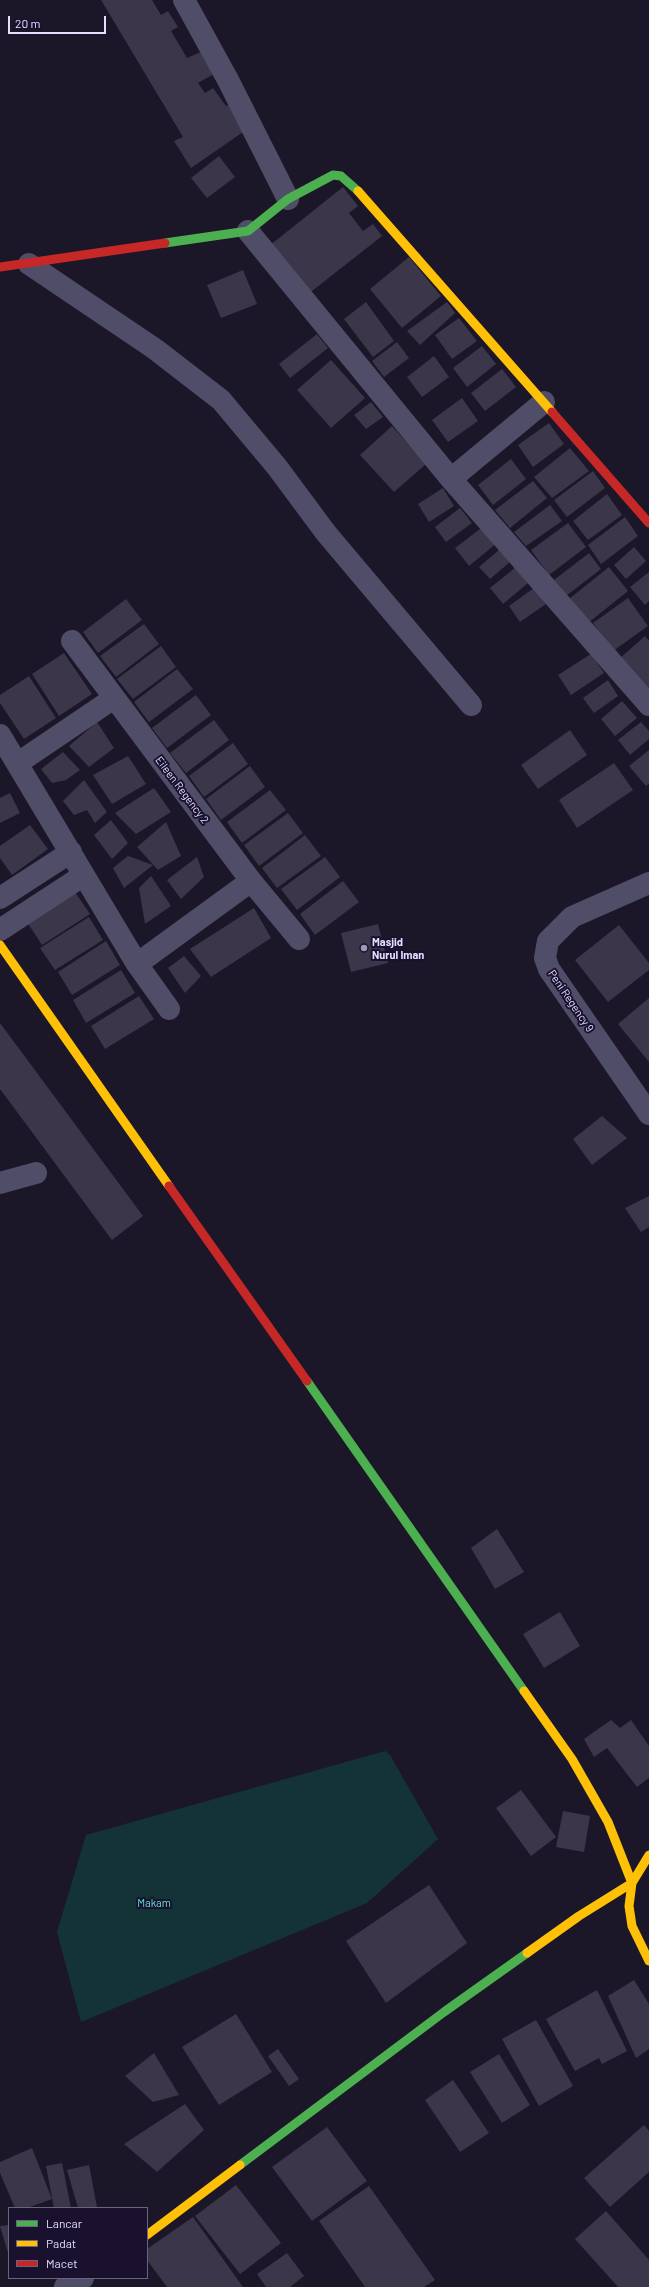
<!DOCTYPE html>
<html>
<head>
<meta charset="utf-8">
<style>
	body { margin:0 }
	#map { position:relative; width:649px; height:2287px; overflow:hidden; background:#1c1728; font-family:Barlow,sans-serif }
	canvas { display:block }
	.legend { position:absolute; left:8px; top:2207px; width:140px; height:72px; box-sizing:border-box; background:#19112e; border:1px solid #6b6382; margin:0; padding:5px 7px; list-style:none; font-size:12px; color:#e5deff }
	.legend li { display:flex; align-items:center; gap:8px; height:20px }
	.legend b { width:20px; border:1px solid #6b6382 }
	.scale { position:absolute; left:8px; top:16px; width:98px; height:18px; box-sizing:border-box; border:2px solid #e5deff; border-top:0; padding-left:5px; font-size:12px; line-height:14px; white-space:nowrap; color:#e5deff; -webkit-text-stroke:3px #19112e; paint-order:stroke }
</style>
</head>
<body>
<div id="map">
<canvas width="649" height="2287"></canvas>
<ul class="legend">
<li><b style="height:5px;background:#4caf50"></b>Lancar</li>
<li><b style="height:5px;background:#ffc107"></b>Padat</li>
<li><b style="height:5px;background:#c62828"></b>Macet</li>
</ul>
<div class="scale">20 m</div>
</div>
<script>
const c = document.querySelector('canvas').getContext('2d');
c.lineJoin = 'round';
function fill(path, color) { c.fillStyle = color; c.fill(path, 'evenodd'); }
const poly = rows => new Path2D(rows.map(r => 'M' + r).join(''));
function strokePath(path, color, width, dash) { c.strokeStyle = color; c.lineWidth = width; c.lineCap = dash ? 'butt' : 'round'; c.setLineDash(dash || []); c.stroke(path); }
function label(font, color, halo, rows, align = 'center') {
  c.font = font + ' Barlow,sans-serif'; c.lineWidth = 4; c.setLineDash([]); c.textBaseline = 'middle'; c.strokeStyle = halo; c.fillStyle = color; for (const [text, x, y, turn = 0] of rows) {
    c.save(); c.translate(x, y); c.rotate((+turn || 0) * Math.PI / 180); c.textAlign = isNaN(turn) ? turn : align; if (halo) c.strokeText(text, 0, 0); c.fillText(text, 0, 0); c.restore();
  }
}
fill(poly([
	[385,1751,390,1755,438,1839,367,1903,81,2022,57,1932,86,1835]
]), '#143337');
fill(poly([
	[101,0,152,0,161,15,168,11,178,27,171,31,187,58,201,52,214,74,198,83,205,93,213,88,226,106,232,103,246,130,191,168,174,141,183,137],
	[219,156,235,177,207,198,191,178],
	[343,187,358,206,349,213,363,231,373,224,382,236,307,295,269,246],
	[409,257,441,296,402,328,370,289],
	[243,270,257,304,221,318,207,285],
	[366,302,394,341,373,357,344,319],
	[447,302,455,313,420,345,407,331],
	[459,318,477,341,452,359,435,335],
	[317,334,328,348,290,378,279,364],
	[397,342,409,358,384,377,372,361],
	[482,346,496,364,467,387,453,368],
	[434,356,449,377,422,397,407,377],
	[331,360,365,398,331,428,297,390],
	[502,369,516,387,485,411,471,393],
	[462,398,478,421,448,442,432,420],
	[371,402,383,417,366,429,354,415],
	[549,423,564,444,533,467,518,445],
	[392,426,426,464,394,492,360,455],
	[570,448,589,471,552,498,534,477],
	[511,459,526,479,493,505,478,485],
	[593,471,605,488,567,517,554,500],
	[533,481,547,498,510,528,495,510],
	[443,488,454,506,429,522,418,504],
	[607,494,622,515,588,540,573,521],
	[550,505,562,521,526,546,514,532],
	[460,508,472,523,446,542,435,527],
	[625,517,638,536,601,564,588,545],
	[568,523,586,547,549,575,531,550],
	[484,526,497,543,469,566,455,548],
	[634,547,646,561,626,579,614,565],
	[500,549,510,562,490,579,479,567],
	[589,553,601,569,566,596,554,580],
	[516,567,528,583,503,604,490,588],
	[609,567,628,591,588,623,569,599],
	[649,572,649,601,645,605,630,587],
	[534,588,546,604,520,622,509,606],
	[628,598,648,626,613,651,593,623],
	[126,599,142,620,98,653,83,632],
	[144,624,159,644,116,677,100,656],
	[645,636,649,641,649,689,620,658],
	[161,646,176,667,133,699,117,679],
	[64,653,92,694,59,716,32,674],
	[591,654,604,673,571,695,558,675],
	[177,669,193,689,149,722,134,702],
	[29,676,56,718,24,739,0,703,0,695],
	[608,680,618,696,594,713,583,698],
	[196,695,211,715,167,748,152,728],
	[622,701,637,718,615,736,601,719],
	[214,720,229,740,186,773,170,753],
	[97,722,114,748,89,767,69,746],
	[641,722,649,731,649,739,630,755,618,740],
	[570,730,587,755,538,789,521,765],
	[233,743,248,764,204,797,189,776],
	[649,750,649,784,646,786,629,766],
	[63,752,80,770,66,780,52,783,41,769],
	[128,756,146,784,112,804,93,775],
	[614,763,633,790,577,828,559,800],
	[250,766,265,787,221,820,206,799],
	[84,780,107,812,95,823,87,810,74,815,63,801],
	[154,788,171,812,136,834,115,813],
	[270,790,286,810,242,843,227,822],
	[10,793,20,813,0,823,0,798],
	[288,813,303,833,259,866,244,845],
	[111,820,128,843,112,859,94,835],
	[166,822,181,856,158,870,137,847],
	[30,825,48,849,12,875,0,858,0,846],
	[305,835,321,856,277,888,262,868],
	[128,856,153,865,124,888,113,868],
	[197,857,204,877,181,899,167,880],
	[325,857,340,877,297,910,281,889],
	[151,876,171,906,145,924,139,888],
	[343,881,359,902,315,935,300,914],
	[75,892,90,914,42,945,27,922],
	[254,908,271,938,211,977,190,949],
	[89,917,103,940,55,970,40,948],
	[378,924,388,963,351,972,341,933],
	[619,925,649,963,649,970,608,1002,575,960],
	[106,941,120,965,72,995,58,972],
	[184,956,201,976,185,993,168,968],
	[121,970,135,993,86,1023,73,1000],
	[139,996,154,1019,105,1049,91,1026],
	[649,998,649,1062,618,1024],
	[0,1023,143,1216,112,1240,0,1089],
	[602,1116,627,1138,592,1165,573,1139],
	[649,1196,649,1227,641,1232,625,1208],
	[497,1529,524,1572,495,1589,471,1548],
	[560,1612,580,1646,544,1668,523,1634],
	[611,1720,620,1728,631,1720,649,1746,649,1778,637,1787,607,1748,594,1757,584,1739],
	[521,1790,556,1837,531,1856,496,1808],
	[563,1811,590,1816,584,1852,556,1847],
	[429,1885,467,1943,386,2003,346,1941],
	[634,1980,649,2004,649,2049,636,2058,608,1996],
	[597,1990,627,2051,602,2064,599,2058,575,2071,546,2019],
	[236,2014,272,2072,219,2105,182,2047],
	[536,2020,573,2086,539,2106,502,2039],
	[278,2049,299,2079,289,2086,268,2056],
	[154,2053,179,2095,153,2102,125,2076],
	[499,2054,530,2105,502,2123,470,2072],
	[453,2080,489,2133,460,2152,425,2100],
	[185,2104,204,2130,157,2172,124,2144],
	[644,2125,649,2131,649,2172,610,2207,584,2178],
	[327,2127,367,2181,312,2221,272,2167],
	[32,2148,52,2199,27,2208,15,2208,0,2173,0,2162],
	[62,2163,71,2208,54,2208,46,2166],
	[89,2165,97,2207,78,2208,67,2170],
	[236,2185,281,2243,240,2274,195,2216],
	[369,2186,435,2280,424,2287,365,2287,319,2221],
	[606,2211,649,2260,649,2287,618,2287,575,2239],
	[193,2217,243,2287,167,2287,147,2260,147,2249],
	[9,2225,9,2256,0,2226],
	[287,2253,304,2276,290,2287,266,2287,257,2274]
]), '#3b3649');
strokePath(poly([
	[184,0,228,80,288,199],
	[248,231,451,479,649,705],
	[29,264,155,349,221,400,277,467,326,533,471,705],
	[451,479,544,402],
	[72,641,251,881,299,939],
	[0,735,137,964,169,1009],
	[18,763,114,698],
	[649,883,572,917,548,941,545,958,549,969,649,1114],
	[0,898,71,852],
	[0,930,84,875],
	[137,964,251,881],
	[0,1183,36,1173],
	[65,2287,83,2278]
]), '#504d68', 22);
strokePath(poly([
	[165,243,248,231,288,199,333,175,341,176,358,191],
	[307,1381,524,1691],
	[240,2165,444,2012,527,1953]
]), '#4caf50', 9);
strokePath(poly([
	[358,191,552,412],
	[0,945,169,1186],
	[524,1691,572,1759,608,1822,632,1883,579,1916,527,1953],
	[649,1855,632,1883,629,1906,632,1926,649,1961],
	[147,2235,240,2165]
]), '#ffc107', 9);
strokePath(poly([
	[0,267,165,243],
	[552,412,649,523],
	[169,1186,307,1381]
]), '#c62828', 9);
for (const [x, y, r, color] of [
	[364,948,4,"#9f98b4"]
]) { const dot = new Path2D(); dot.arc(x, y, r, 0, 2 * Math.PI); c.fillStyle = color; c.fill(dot); strokePath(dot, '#19112e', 1.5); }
label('11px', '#e5deff', '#19112e', [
	["Eileen Regency 2",182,790,53],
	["Peni Regency 9",571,1001,56]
]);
label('bold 11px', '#e5deff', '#19112e', [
	["Masjid",372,942],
	["Nurul Iman",372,955]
], 'left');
label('11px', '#63e6d1', '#19112e', [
	["Makam",154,1903]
]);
</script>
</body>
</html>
